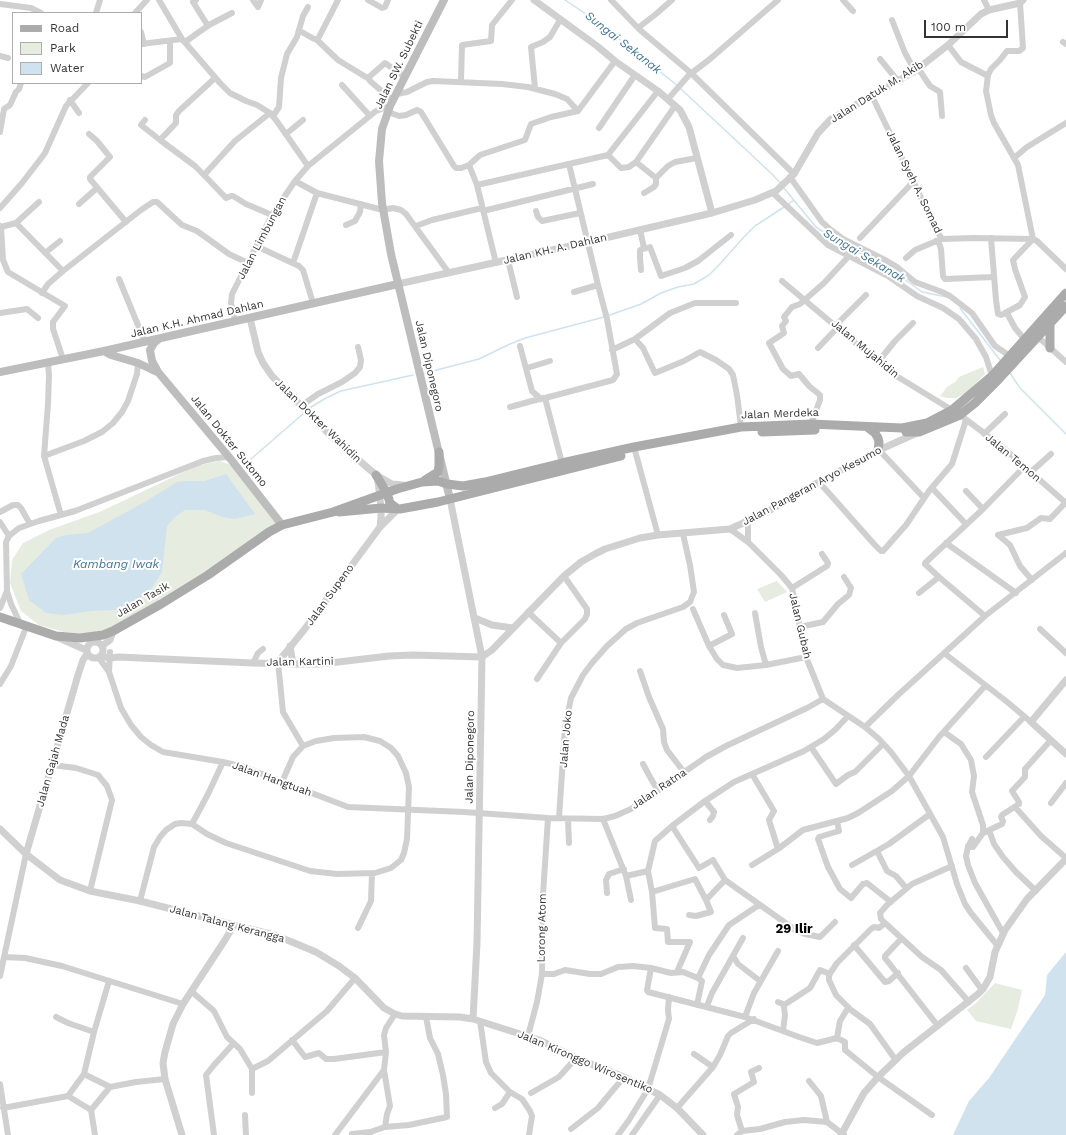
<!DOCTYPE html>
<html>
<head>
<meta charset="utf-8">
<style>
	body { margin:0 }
	#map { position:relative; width:1066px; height:1135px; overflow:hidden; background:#fff; font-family:"Work Sans",sans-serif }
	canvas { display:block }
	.legend { position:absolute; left:12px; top:12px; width:130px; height:72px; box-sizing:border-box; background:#fff; border:1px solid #adadad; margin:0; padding:5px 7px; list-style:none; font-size:12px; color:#333 }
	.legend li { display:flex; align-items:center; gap:8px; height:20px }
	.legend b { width:20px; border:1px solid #adadad }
	.scale { position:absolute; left:924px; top:20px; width:84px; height:18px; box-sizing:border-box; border:2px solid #333; border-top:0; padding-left:5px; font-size:12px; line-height:14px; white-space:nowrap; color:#333; -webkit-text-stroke:3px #fff; paint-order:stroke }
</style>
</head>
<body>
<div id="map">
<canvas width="1066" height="1135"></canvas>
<ul class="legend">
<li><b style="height:5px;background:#ababab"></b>Road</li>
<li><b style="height:11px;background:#e6ecdf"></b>Park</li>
<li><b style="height:11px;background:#cfe2ee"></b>Water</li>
</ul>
<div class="scale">100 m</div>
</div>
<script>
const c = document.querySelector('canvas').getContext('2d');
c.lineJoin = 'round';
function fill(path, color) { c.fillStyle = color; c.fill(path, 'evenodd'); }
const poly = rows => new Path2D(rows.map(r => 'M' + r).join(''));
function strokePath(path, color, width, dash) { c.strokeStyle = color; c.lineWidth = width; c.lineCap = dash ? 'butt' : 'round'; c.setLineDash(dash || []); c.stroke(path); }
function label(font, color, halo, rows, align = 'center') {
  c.font = font + ' "Work Sans",sans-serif'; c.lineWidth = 4; c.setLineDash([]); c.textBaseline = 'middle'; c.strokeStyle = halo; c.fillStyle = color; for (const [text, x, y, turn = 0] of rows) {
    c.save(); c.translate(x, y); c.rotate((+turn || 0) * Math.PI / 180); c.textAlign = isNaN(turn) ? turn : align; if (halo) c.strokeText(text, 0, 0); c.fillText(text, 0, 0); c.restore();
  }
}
fill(poly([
	[983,367,985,374,966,393,956,398,947,398,940,396,947,387,955,382,959,377],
	[219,461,232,465,278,523,218,564,114,627,88,634,64,632,39,625,21,611,10,583,12,560,23,543,49,530,102,511,196,466],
	[777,581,787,592,765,602,757,589],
	[995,983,1022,990,1018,1009,1011,1029,976,1021,967,1010,976,1003]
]), '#e6ecdf');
fill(poly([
	[226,474,255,514,234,519,222,517,205,510,185,510,175,517,167,526,162,572,149,592,132,602,115,610,91,611,64,615,46,613,29,600,21,574,56,538,66,535,88,533,143,503,177,482,186,481,205,481],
	[1066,952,1066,1135,953,1135,969,1101,989,1078,1041,1001,1045,995,1046,987,1047,975]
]), '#cfe2ee');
strokePath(poly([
	[565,0,598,22,678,86],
	[681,89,772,174,781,184],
	[783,187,816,227,849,248,887,266,922,292,947,297],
	[787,205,794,200],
	[960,308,1000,360],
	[607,316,641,304,661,293,678,287,694,284,709,275,719,265,743,238,755,226,784,207],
	[425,373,479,359,510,344,525,338,604,317],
	[1010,373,1020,388,1066,434],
	[308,409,326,398,341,391,413,375],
	[251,459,304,413]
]), '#cfe2ee', 1.5);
strokePath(poly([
	[159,0,182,39,220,83,230,93,246,101,257,105,270,113,276,120,308,166],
	[196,0,193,2,208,26],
	[253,0,258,7,261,0],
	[368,0,382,8,385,7,388,0],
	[611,0,640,30,691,73,794,174],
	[843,0,853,11],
	[984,0,989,10],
	[1020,3,1023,48,1019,51,1007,51,1000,60,991,69,988,75,986,91,991,115,994,123,1018,165,1033,239],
	[0,4,31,8,41,13],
	[96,13,100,0],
	[135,13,147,0],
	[892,20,905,53,915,71],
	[638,28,656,14,672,0],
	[300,31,314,39,318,39,338,0],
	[141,32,144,44],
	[317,40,338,60,369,79],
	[185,42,209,25,232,13],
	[1063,42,1066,44],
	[141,44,182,39],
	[948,45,961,62,988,76],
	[0,56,8,58],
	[880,59,898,81],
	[918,68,930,86,940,92,942,116],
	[141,76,145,77,170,63,170,41],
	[461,81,462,45,491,41,492,25,512,0],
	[342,85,370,116],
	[535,88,531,47,543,42,550,37,560,20],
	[397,94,407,92,427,82,433,81,502,84,528,87,555,94,567,99,578,111],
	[872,96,937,231,942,239,974,238,1033,239,1037,241,1066,269],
	[668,99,689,75,710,59,778,0],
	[70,100,79,113],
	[392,100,370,81,369,77,385,63,405,77],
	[388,112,399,116,406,115,417,110,421,112,454,166,456,168,461,168,469,165,480,155,525,140,531,124,551,117,578,111,615,61],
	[270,113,235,141,204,175,226,198,231,196,233,196,246,204,272,215],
	[273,116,279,107,281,78,287,54,297,37,303,16,308,7],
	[145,120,141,125,160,140],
	[599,128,635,75],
	[0,132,4,109,10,105,16,92,19,89,21,83],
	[89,134,97,141,110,157,90,177,90,179,126,222],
	[286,134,303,120],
	[608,155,621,168,629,167,636,162],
	[1014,158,1027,147,1066,123],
	[469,165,477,185,496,263],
	[204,175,195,166,160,140,176,123,176,115,179,111,215,78],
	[790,177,822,222,831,230,843,239,887,261,897,267,915,282,942,292,950,296,972,313,995,346,1010,356],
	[656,178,636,162,675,106],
	[295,181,317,193,383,210,393,208,401,210,406,214,449,273],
	[477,185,608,155,658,91],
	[644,193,654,187,656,184,656,178,668,166,675,162,697,158],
	[773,193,828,245,888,276,917,296,943,308,959,319,976,339,986,357,992,376],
	[39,202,16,223,63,271],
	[79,204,97,188],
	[0,208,22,183,39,161,45,153,66,106,88,83],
	[483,211,593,184],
	[536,211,538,217,542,221,580,213],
	[346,225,355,221,360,212,361,204],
	[0,226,1,227,3,260,8,272,65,306,53,322,53,329,63,359],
	[416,226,432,220,482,208],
	[1,227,16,223],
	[640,230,644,248],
	[860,238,913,182],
	[991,238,996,300,998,314,1001,315,1006,313,1008,315,1015,328,1025,340],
	[936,241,939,243,941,249,943,276,945,279,994,277],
	[256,246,299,266,303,270,313,303],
	[45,253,60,241],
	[906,258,915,250,939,240],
	[508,260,517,297],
	[293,263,317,193],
	[641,270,640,258,640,250,650,247,661,276,685,268,698,261,731,235],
	[119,279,145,342],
	[782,281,878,362,898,377,952,410],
	[574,292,598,285],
	[42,293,48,284,63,271,141,210,153,202,157,202,182,225,197,231,229,254,248,263],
	[0,313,27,309,38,318],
	[1005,313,1020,305,1025,297,1015,269,1013,260,1033,239],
	[235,321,231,303,232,294,272,215,295,181,308,166,376,111,390,106],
	[836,325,866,295],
	[1038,337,1066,362],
	[635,339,643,348,655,373,684,361,700,352,716,360,729,369,733,375,737,395,741,427],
	[520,346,532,391,541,399],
	[818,348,838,327],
	[612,350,635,339,670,313,695,303,736,303],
	[48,362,49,376,48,404,44,456,61,515],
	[878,362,895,341,913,323],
	[527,368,550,361],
	[301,406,318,394,342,382,355,373,360,367,361,360,358,347],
	[510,407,543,398],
	[964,418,1000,445,1066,503],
	[811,424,820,400,820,395,809,386,799,374,791,376,783,369,769,343,784,333,782,326,786,321,784,317,792,307,800,304,824,283,849,256],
	[984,434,1005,414],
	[634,447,658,535],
	[879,450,924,498],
	[44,456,84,441,102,432,113,423,122,412,128,401,137,374,138,363],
	[562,463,545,398,613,380,617,374,607,319,598,285,569,164],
	[1031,472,1051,454],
	[819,482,874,544,881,551,883,551,906,525,929,491,952,464,966,420],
	[932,488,966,524],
	[983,509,1024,467],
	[0,512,13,505,18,505,21,508,30,524],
	[748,521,748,542],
	[0,522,9,536],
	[730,529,748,542,782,576,792,588,806,657,823,699],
	[946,543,1016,593],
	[939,577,925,564,925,563,983,509,966,491],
	[1032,580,1020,566,1010,545,998,535,1027,528,1041,518,1050,519,1066,502],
	[792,588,827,566,828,563,822,554],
	[7,591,11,604,20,623],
	[919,593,939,577,985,616],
	[0,608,7,591,6,542,9,536,19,528,39,521,75,511,203,461,216,458,229,457],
	[693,609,709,646,717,659,723,665,737,668,766,665,806,657],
	[528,612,561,643],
	[755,613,761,647,766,665],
	[800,627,823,622,838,604,849,595,851,588,844,577],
	[1040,629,1066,653],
	[709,646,732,634,724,615],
	[110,652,109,672,121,708,131,725,141,737,151,745,163,752,223,762,244,767,348,807,464,812,548,818,603,819,615,816,631,809,706,757,726,746,807,708,823,699],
	[944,653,1006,701,1031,722],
	[99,658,109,672],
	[278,662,283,712,303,746],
	[253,663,258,653,263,649],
	[640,671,649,697,663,729,664,742,667,750,684,772],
	[537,679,561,643,585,619,587,614,587,609,564,576],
	[0,684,11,666,27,625],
	[823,699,865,727,879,739,891,752,909,776,943,837,957,884,965,904,971,913,997,945],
	[865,727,898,695,985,616,1066,553],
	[944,732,961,744,971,760,974,776,972,792,983,825,983,833],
	[811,747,836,784,848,775,855,772,883,744],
	[986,757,1024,717],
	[643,764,650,777,658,791],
	[52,765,76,768,98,775,107,786,112,800,90,891],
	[705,801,714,812,713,816,710,820],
	[1051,803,1066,783],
	[1015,807,1041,836,1066,858],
	[559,818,565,728,571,698,583,675,592,663,607,646,626,629,637,623,683,607,690,602,694,592,690,565,683,534],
	[568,819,569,843],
	[603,819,626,876,648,871,652,892,655,928,667,929,668,942,690,942,677,972],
	[837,821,839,831,819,837,818,839,828,867,840,889,851,898,863,884,867,883,891,902],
	[192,824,207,834,226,843,310,871,337,874,375,873,391,868,401,860,404,853,407,839,409,787,406,773,398,756,391,748,380,741,364,737,334,738,316,741,308,744,303,746,293,757,282,782],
	[672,826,699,868,713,860,725,880,794,929,805,934,820,937,835,922],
	[989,830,994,844,1003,857,1016,872,1036,891],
	[972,839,968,847,966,856,968,865,975,883,1003,933],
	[968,846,973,847,983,833,1002,824,1003,821,1001,817,1002,815,1019,804,1019,802,1012,791,1025,777,1025,769,1051,740],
	[778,849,803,830,848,818,858,813,892,791,909,776,939,737,985,686],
	[877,851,887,871,896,876,906,888],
	[752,865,778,849,769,820,774,811,752,774],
	[852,865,889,844,930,814],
	[648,871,655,841,672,826,705,801,734,782,804,751,824,739,836,729,848,716],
	[626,876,631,900],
	[652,892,695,879,706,900],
	[607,893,606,880,609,874,624,869],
	[140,901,154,847,160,837,166,830,175,824,181,823,192,824,208,794,223,762],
	[689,915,696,916,711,912,706,900,725,880],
	[885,923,922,957,941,970,969,1002],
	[358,928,371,901,372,873],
	[901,939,885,956,885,958,938,1026],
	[854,945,885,982,889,981,898,973],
	[733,956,738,964,760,981],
	[4,957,25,958,62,966,183,1004],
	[651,968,647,990,648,992,745,1017,799,1037,817,1043,837,1038],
	[966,968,982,990],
	[542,974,554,974,565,970,590,974,601,974,618,967,633,966,651,968,671,973,683,972,698,978,702,981,697,1005],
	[0,976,26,854],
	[698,978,709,955,729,925,759,905],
	[191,991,214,1011,227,1037,240,1049,252,1069],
	[778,1002,783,1004,784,1007,785,1015,783,1031],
	[784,1005,810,988,820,970,830,974],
	[707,1006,712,993,743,938],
	[848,1008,840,1021,837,1038,845,1042,845,1050,878,1077,932,1115],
	[56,1017,68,1023,94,1032],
	[745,1017,754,993,778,951],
	[480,1021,486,1062,491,1073,510,1092,522,1099,530,1111,532,1116,529,1135],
	[528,1036,537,1002,542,974,543,895,548,818],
	[292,1040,305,1057,319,1053,326,1059,334,1059,386,1052],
	[694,1054,713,1067],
	[895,1059,870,1024,851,1010,836,995,829,980,829,975,837,963,871,929,874,927,879,928,885,923,881,919,880,913,887,905,912,884,952,866],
	[384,1070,390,1106,387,1114,385,1127],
	[809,1081,821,1096,827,1122,844,1135],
	[0,1084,8,1135],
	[110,1087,136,1082,165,1079],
	[252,1093,252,1069,268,1061,327,1011,355,978],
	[531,1093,559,1077,576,1058],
	[68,1096,91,1110,110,1087,84,1074],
	[3,1108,68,1096,84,1074,94,1032,109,981],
	[495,1108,502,1104,510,1092],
	[677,1108,713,1067,720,1055,728,1036,731,1033,754,1019],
	[91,1110,95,1135],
	[245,1115,246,1135],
	[571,1129,598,1108,624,1077],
	[742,1131,737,1115,738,1107,734,1094,754,1082,751,1072,759,1068],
	[352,1134,370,1132],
	[214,1135,206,1075,214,1065,233,1044],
	[335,1135,384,1070,386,1052,384,1035,386,1028,395,1014],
	[370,1135,370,1132,385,1127,409,1125,447,1117,446,1094,443,1075,438,1054,430,1038,426,1017],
	[618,1135,629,1120,648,1089,669,1019,668,1010,669,997],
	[632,1135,660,1095],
	[737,1135,742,1131,760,1129,785,1122,804,1120,827,1122]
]), '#d0d0d0', 6);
strokePath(poly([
	[534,0,597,46,615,61,658,91,680,110,689,127,712,213],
	[398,284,588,242,712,213,755,200,776,191,794,174,818,133,831,119,915,71,948,45,981,14,989,10,1020,3,1023,0],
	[250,318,258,352,263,363,272,376,331,436,376,475,392,484,403,485],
	[378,481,381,508,381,518,380,527],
	[450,499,482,657,477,943,473,1019],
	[475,618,492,625,513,628],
	[59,638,86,650],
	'87 650a8 8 0 1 1 16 0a8 8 0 1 1-16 0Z',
	[102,646,110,640,113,631],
	[290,646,293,664],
	[101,656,110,658,118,657,253,663,293,664,321,664,389,656,413,655,482,657,492,650,564,576,581,562,595,554,605,549,640,538,658,535,730,529,767,512,819,482,879,450,917,433],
	[278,662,304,630,380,527,398,509],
	[1066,680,1031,722,1066,754],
	[0,829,26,854,60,880,90,891,140,901,234,925,274,935,292,942,316,952,339,966,355,978,384,1008,395,1014,402,1016,460,1017,473,1019,539,1040,576,1058,624,1077,660,1095,677,1108,703,1135],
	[26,854,78,675,83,660,87,654],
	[182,1135,165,1079,163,1063,165,1052,173,1024,183,1004,225,940,234,925],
	[841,1135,864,1093,878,1077,904,1052,978,994,983,989,990,977,995,952,1005,930,1027,899,1066,859]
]), '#d0d0d0', 7);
strokePath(poly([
	[444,0,390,106,382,129,379,161,382,203,391,254,450,499],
	[159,339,154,343,150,350,152,361,158,372,229,457,282,525],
	[104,351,111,355,138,363,157,372],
	[0,372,104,351,398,284]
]), '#bdbdbd', 8);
strokePath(poly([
	[1050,348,1050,323],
	[867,427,875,433,878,438,879,442,878,451],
	[762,432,815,430],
	[906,432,919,432,960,415,975,403,998,380,1066,306],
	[376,475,387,493,390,503,398,509],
	[425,480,438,472,439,466,439,452],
	[339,512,381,508,400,509,438,502,621,456],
	[0,617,56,636,80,638,103,635,113,631,161,604,208,575,269,532,282,525,333,512,397,489,422,482,438,481,447,484,463,486,485,482,562,463,634,447,741,427,811,424,902,428,927,423,952,410,992,376,1066,293]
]), '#ababab', 9);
label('11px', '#333', '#fff', [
	["Jalan SW. Subekti",399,65,-64],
	["Jalan Datuk M. Akib",877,92,-32],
	["Jalan Syeh A. Somad",914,182,64],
	["Jalan Limbungan",262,238,-62],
	["Jalan KH. A. Dahlan",555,249,-13],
	["Jalan K.H. Ahmad Dahlan",197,319,-13],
	["Jalan Mujahidin",865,349,40],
	["Jalan Diponegoro",429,366,77],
	["Jalan Merdeka",780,414,-2],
	["Jalan Dokter Wahidin",318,421,44],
	["Jalan Dokter Sutomo",229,441,51],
	["Jalan Temon",1013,458,40],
	["Jalan Pangeran Aryo Kesumo",812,486,-28],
	["Jalan Supeno",330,595,-54],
	["Jalan Tasik",143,600,-30],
	["Jalan Gubah",800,626,77],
	["Jalan Kartini",300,662,-1],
	["Jalan Joko",566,739,-85],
	["Jalan Diponegoro",470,757,-89],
	["Jalan Gajah Mada",53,761,-74],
	["Jalan Hangtuah",272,779,20],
	["Jalan Ratna",659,789,-34],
	["Jalan Talang Kerangga",227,924,15],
	["Lorong Atom",542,928,-89],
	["Jalan Kironggo Wirosentiko",585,1062,23]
]);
label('italic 12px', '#3f7597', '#fff', [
	["Sungai Sekanak",623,43,38],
	["Sungai Sekanak",864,256,31],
	["Kambang Iwak",116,564]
]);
label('bold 13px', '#000', '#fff', [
	["29 Ilir",794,929]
]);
</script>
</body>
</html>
